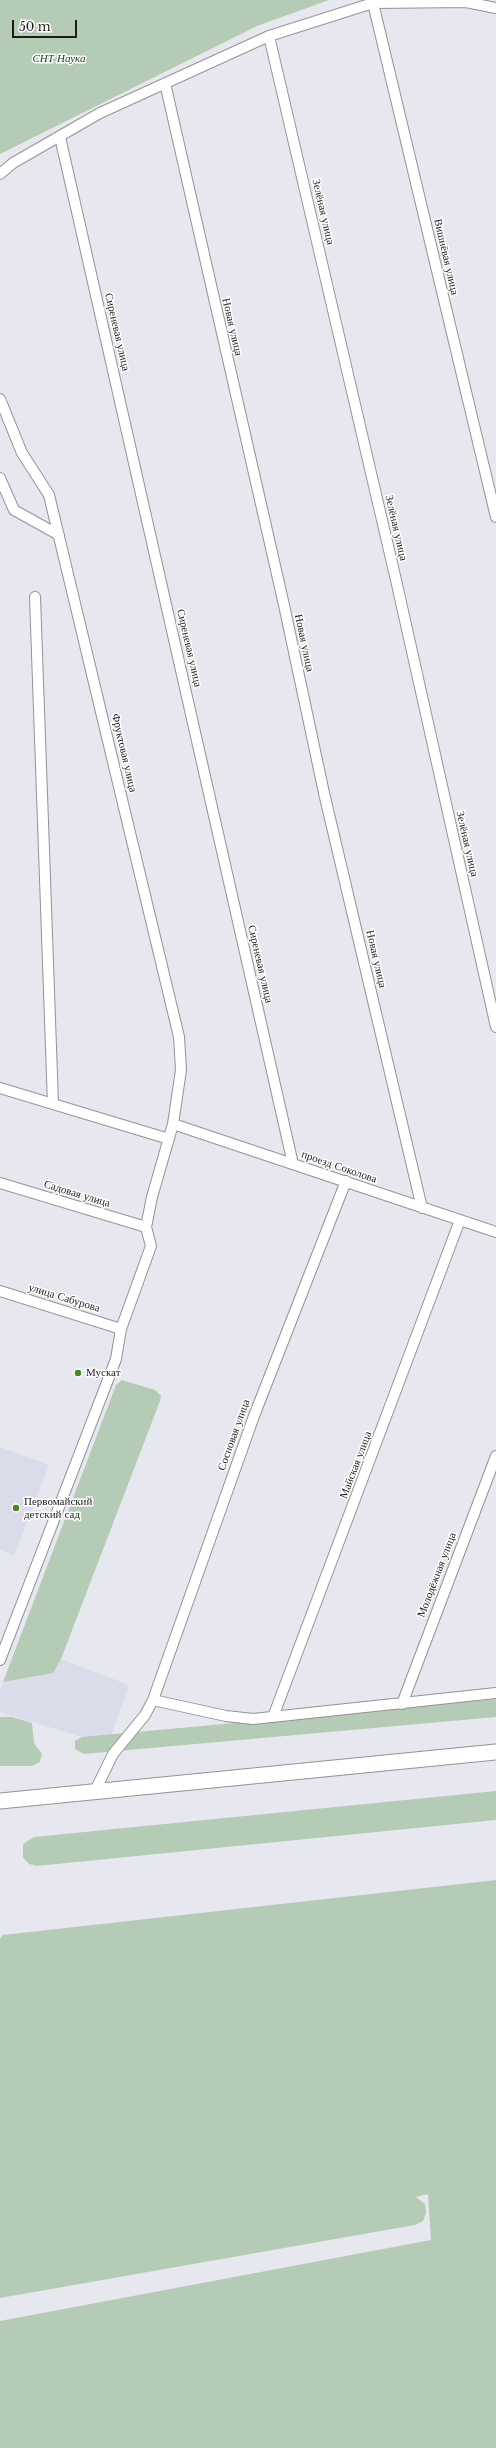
<!DOCTYPE html>
<html>
<head>
<meta charset="utf-8">
<style>
	body { margin:0 }
	#map { position:relative; width:496px; height:2448px; overflow:hidden; background:#e7e7ef; font-family:"Libre Baskerville",serif }
	canvas { display:block }
	.scale { position:absolute; left:12px; top:20px; width:65px; height:18px; box-sizing:border-box; border:2px solid #1c1c1f; border-top:0; padding-left:5px; font-size:12px; line-height:14px; white-space:nowrap; color:#1c1c1f; -webkit-text-stroke:3px #fff; paint-order:stroke }
</style>
</head>
<body>
<div id="map">
<canvas width="496" height="2448"></canvas>
<div class="scale">50 m</div>
</div>
<script>
const c = document.querySelector('canvas').getContext('2d');
c.lineJoin = 'round';
function fill(path, color) { c.fillStyle = color; c.fill(path, 'evenodd'); }
const poly = rows => new Path2D(rows.map(r => 'M' + r).join(''));
function strokePath(path, color, width, dash) { c.strokeStyle = color; c.lineWidth = width; c.lineCap = dash ? 'butt' : 'round'; c.setLineDash(dash || []); c.stroke(path); }
function label(font, color, halo, rows, align = 'center') {
  c.font = font + ' "Libre Baskerville",serif'; c.lineWidth = 3; c.setLineDash([]); c.textBaseline = 'middle'; c.strokeStyle = halo; c.fillStyle = color; for (const [text, x, y, turn = 0] of rows) {
    c.save(); c.translate(x, y); c.rotate((+turn || 0) * Math.PI / 180); c.textAlign = isNaN(turn) ? turn : align; if (halo) c.strokeText(text, 0, 0); c.fillText(text, 0, 0); c.restore();
  }
}
fill(poly([
	[0,1447,49,1465,14,1556,0,1550],
	[61,1659,129,1685,108,1745,0,1712,0,1690,3,1682,53,1673]
]), '#dadcea');
fill(poly([
	[0,0,329,0,257,26,0,154],
	[122,1380,155,1390,161,1396,160,1401,61,1659,53,1673,3,1682,116,1385],
	[496,1699,496,1717,84,1754,75,1749,75,1741,82,1737],
	[0,1717,12,1717,32,1723,34,1743,42,1754,40,1762,32,1766,0,1766],
	[496,1791,496,1820,37,1866,29,1864,23,1857,23,1844,34,1837],
	[496,1880,496,2448,0,2448,0,2321,431,2240,428,2194,416,2197,425,2204,426,2213,423,2221,415,2225,0,2298,0,1939,3,1935]
]), '#b4ccb5');
const street = poly([
	[373,3,496,517],
	[269,36,396,580,496,1027],
	[165,83,284,605,324,793,422,1208],
	[60,137,293,1164],
	[0,174,13,163,100,113,269,36,373,3,466,2,496,8],
	[0,399,22,453,49,495,179,1037,181,1070,173,1124,152,1197,146,1227,151,1246,121,1329,116,1359,0,1660],
	[0,478,14,510,59,535],
	[35,597,53,1104],
	[0,1088,169,1139],
	[173,1124,496,1232],
	[0,1183,146,1227],
	[0,1291,121,1329],
	[153,1700,226,1716,253,1719,496,1693],
	[402,1704,496,1456],
	[273,1717,460,1220],
	[95,1791,113,1754,145,1715,153,1700,254,1416,346,1181]
]);
const secondary = poly([
	[0,1801,496,1752]
]);
strokePath(street, '#929299', 12);
strokePath(secondary, '#929299', 17);
strokePath(street, '#fff', 10);
strokePath(secondary, '#fff', 15);
for (const [x, y, r, color] of [
	[78,1373,4,"#478525"],
	[16,1508,4,"#478525"]
]) { const dot = new Path2D(); dot.arc(x, y, r, 0, 2 * Math.PI); c.fillStyle = color; c.fill(dot); strokePath(dot, '#fff', 1.5); }
label('italic 11px', '#0b4415', '#fff', [
	["СНТ Наука",59,59]
]);
label('11px', '#1c1c1f', '#fff', [
	["Зелёная улица",323,212,77],
	["Вишнёвая улица",446,257,77],
	["Новая улица",232,327,77],
	["Сиреневая улица",117,332,77],
	["Зелёная улица",396,528,77],
	["Новая улица",304,643,78],
	["Сиреневая улица",189,648,77],
	["Фруктовая улица",124,753,77],
	["Зелёная улица",467,844,77],
	["Новая улица",376,959,77],
	["Сиреневая улица",260,964,77],
	["проезд Соколова",339,1167,19],
	["Садовая улица",77,1194,17],
	["улица Сабурова",64,1298,17],
	["Сосновая улица",234,1435,-70],
	["Майская улица",356,1465,-69],
	["Молодёжная улица",437,1575,-69]
]);
label('11px', '#1c1c1f', '#fff', [
	["Мускат",86,1373],
	["Первомайский",24,1502],
	["детский сад",24,1515]
], 'left');
</script>
</body>
</html>
